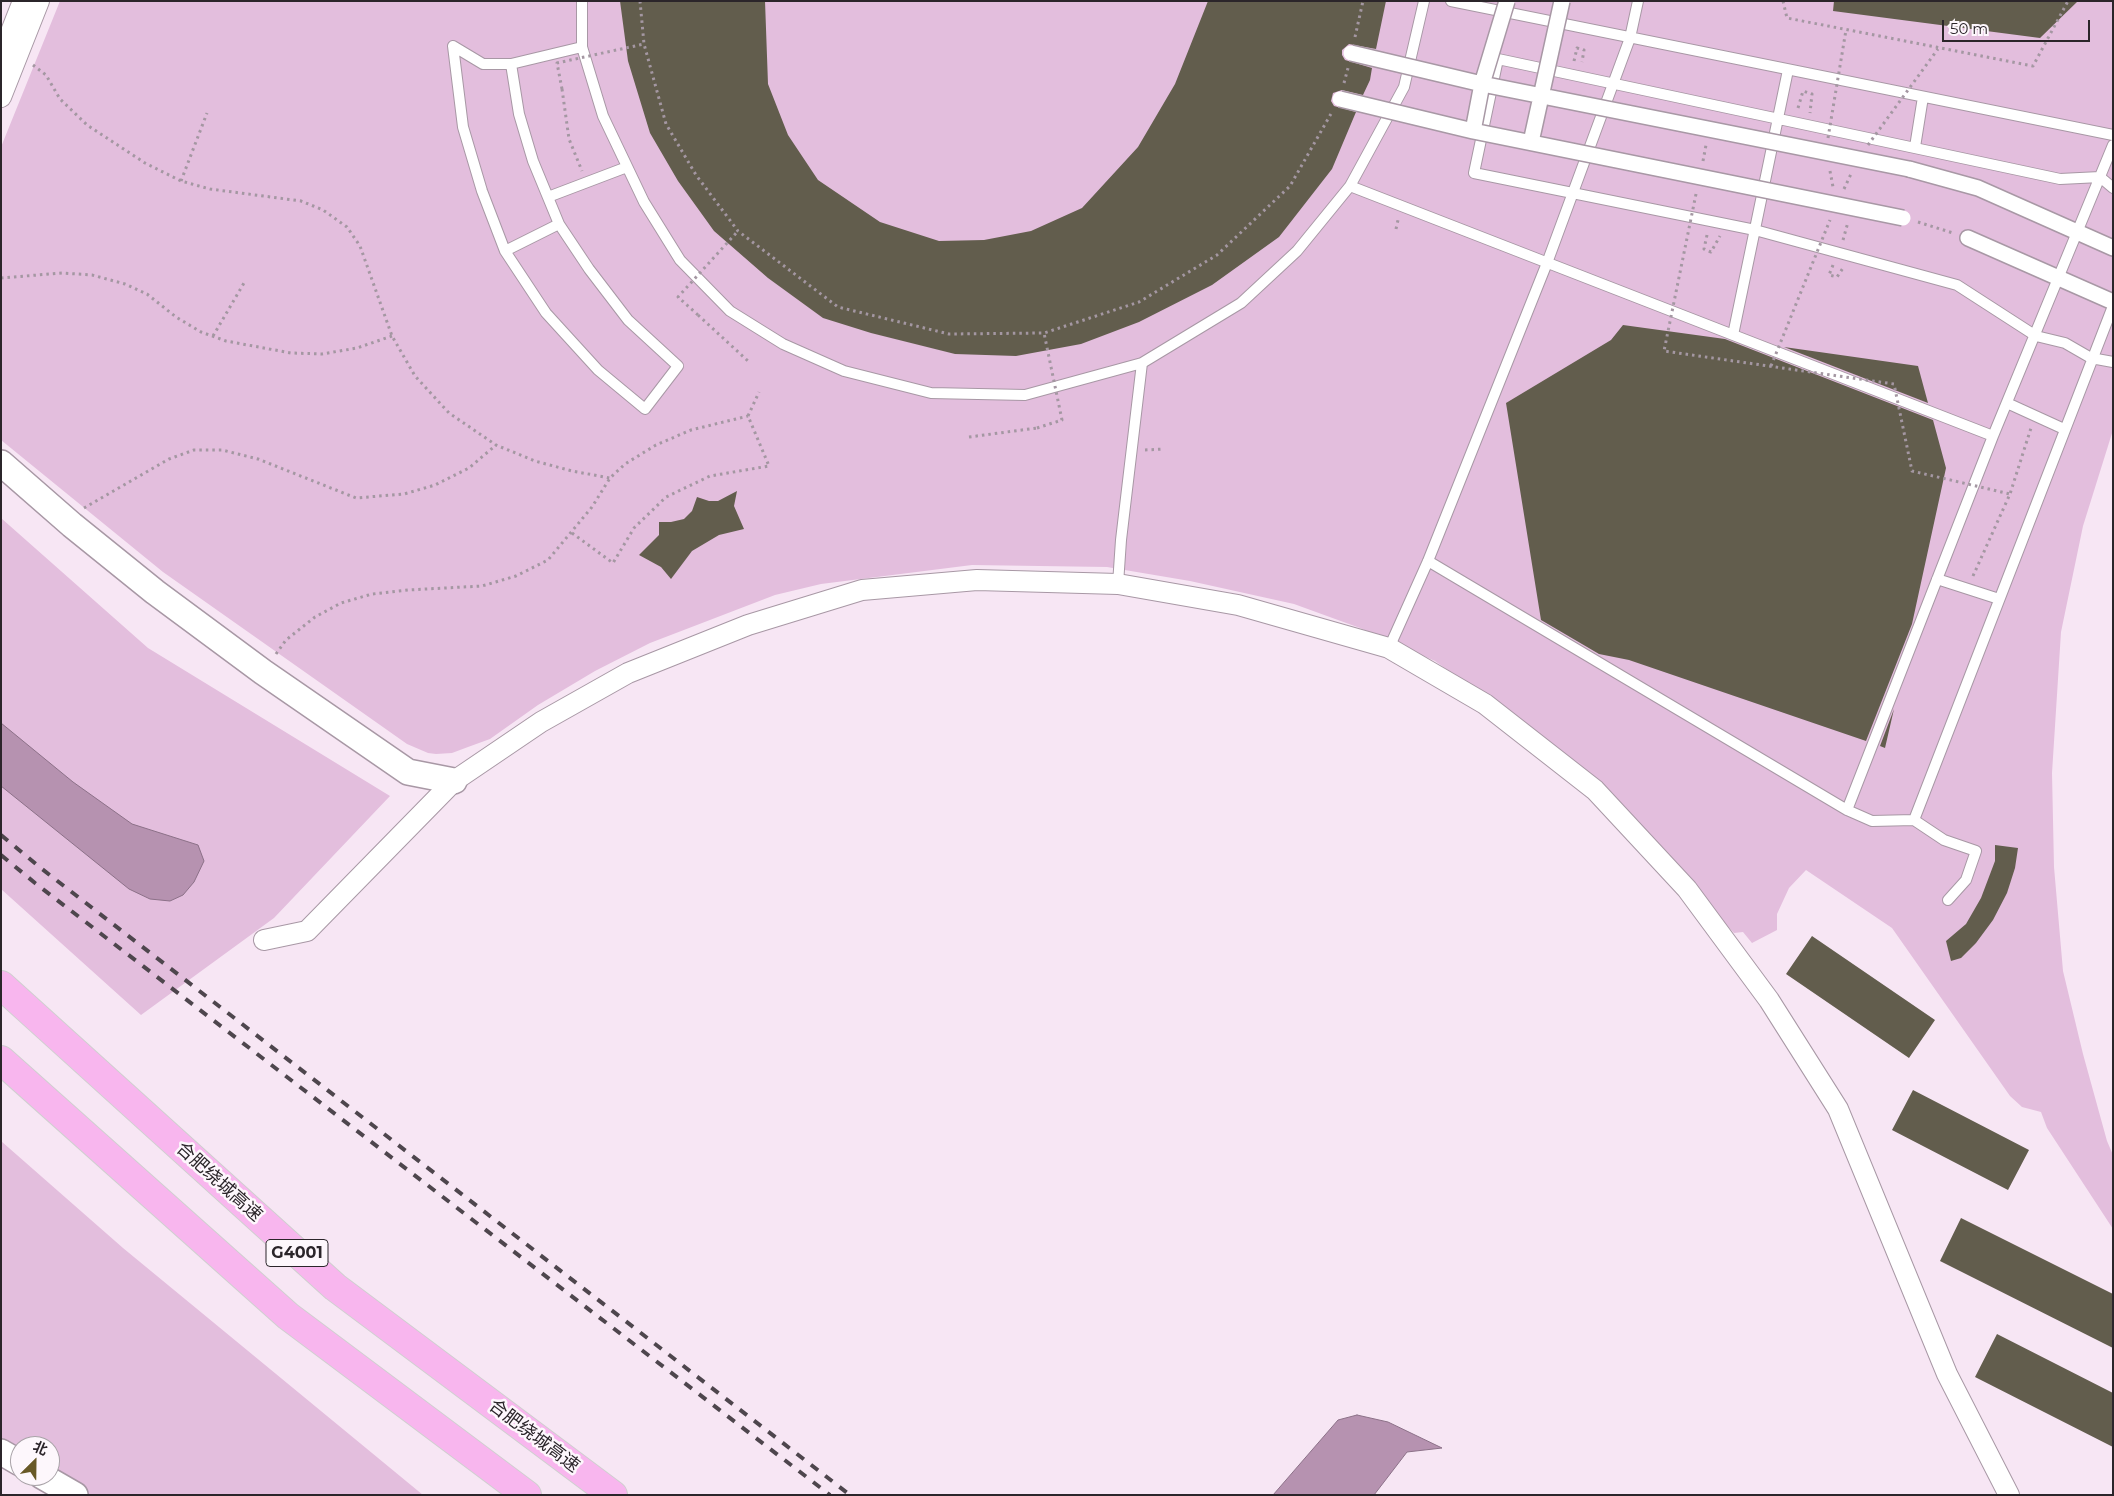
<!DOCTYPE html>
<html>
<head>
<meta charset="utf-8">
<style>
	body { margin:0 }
	#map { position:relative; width:2114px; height:1496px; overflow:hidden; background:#f7e6f4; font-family:Montserrat,"Noto Sans SC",sans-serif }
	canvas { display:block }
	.frame { position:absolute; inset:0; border:2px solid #2b252a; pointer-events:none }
	.north { position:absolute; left:10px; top:1436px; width:50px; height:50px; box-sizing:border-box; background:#fdf7fc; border:1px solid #a9a3a8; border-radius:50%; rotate:23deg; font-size:14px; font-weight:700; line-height:20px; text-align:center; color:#2b252a }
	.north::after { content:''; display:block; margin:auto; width:18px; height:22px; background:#685927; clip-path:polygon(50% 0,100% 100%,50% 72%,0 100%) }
	.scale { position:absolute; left:1942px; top:20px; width:148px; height:22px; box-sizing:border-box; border:2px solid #2b252a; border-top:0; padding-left:6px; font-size:15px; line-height:18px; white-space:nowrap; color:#2b252a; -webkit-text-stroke:4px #fdf7fc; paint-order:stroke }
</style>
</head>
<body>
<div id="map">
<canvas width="2114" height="1496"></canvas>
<div class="frame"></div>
<div class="north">北</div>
<div class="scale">50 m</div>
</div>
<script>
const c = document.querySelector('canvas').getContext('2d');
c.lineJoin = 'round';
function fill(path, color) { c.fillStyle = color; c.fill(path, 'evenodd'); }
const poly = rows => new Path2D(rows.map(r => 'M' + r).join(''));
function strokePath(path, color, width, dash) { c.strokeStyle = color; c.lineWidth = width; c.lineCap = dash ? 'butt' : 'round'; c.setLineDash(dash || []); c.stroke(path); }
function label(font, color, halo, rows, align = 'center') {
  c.font = font + ' Montserrat,"Noto Sans SC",sans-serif'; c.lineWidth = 5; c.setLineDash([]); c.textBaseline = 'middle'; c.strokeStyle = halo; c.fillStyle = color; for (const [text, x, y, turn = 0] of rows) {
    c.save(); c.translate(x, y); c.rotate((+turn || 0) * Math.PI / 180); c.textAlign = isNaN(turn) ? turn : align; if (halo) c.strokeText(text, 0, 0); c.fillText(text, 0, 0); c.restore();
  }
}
fill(poly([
	[60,1,2113,1,2113,430,2083,526,2061,632,2052,773,2054,867,2063,971,2083,1054,2107,1141,2113,1155,2113,1229,2047,1128,2041,1112,2022,1107,2010,1096,1892,928,1806,870,1789,888,1777,914,1777,930,1752,943,1743,932,1734,933,1546,741,1435,661,1360,628,1294,604,1190,581,1107,567,972,565,821,584,775,595,650,643,595,671,538,705,490,739,468,747,452,753,436,754,428,753,407,744,163,572,1,440,1,147],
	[1,518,148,648,390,796,274,918,141,1015,1,889],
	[1,1141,123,1248,423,1495,75,1495,50,1476,50,1446,20,1446,20,1463,1,1452]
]), '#e3bedd');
const water = poly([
	[1,723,73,782,132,824,198,845,204,861,194,882,183,895,170,901,150,899,129,889,6,790,1,786,1,723],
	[1357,1415,1388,1422,1442,1448,1407,1452,1374,1495,1273,1495,1338,1420,1357,1415]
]);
fill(water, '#b692b0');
strokePath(water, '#8c7188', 1);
fill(poly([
	[620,1,765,1,768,84,788,135,818,180,880,222,939,241,984,240,1031,231,1082,208,1138,147,1175,84,1208,1,1386,1,1376,49,1349,44,1342,50,1342,55,1345,60,1372,68,1370,80,1363,95,1342,90,1333,93,1331,101,1334,106,1356,112,1332,169,1279,237,1212,285,1139,322,1081,344,1016,356,955,354,871,333,823,318,768,278,714,231,678,181,650,133,628,61],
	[1834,1,2078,1,2040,38,1833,11],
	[1623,325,1725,339,1933,420,1946,468,1912,624,1866,741,1629,660,1599,654,1541,620,1506,403,1611,340],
	[1784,347,1918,366,1928,403],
	[737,491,734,506,744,529,719,535,692,551,671,579,661,567,639,555,659,535,659,522,671,522,684,519,692,511,697,497,709,501,718,501],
	[1894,709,1885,748,1880,746],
	[1995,845,2018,848,2015,868,2007,893,1993,920,1976,943,1961,958,1951,961,1946,941,1966,924,1981,898,1995,861],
	[1812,936,1935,1020,1909,1058,1786,974],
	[1913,1090,2029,1150,2008,1190,1892,1130],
	[1961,1218,2113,1294,2113,1348,1940,1261],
	[1997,1334,2113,1393,2113,1447,1975,1377]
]), '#625d4d');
const service = poly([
	[582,1,582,47,603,116,644,202,680,260,730,311,783,344,844,371,931,393,1025,395,1142,363,1241,303,1297,251,1350,186,1404,87,1424,1],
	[1451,1,2113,135],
	[453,46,463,127,482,191,505,251,546,313,598,370,645,409,678,366,628,320,589,269,559,224,533,161,519,114,511,64],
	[453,46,483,64,511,64,582,47],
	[1915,147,1923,97],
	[1350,186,1993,436],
	[2113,188,2100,177,2060,179,1498,59,1474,173,1755,230,1957,285,2036,336,2065,343,2091,358,2113,362],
	[548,197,627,167],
	[505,251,559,224],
	[1733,335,1788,70],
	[2007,403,2064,429],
	[1428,561,1847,810,1872,821,1914,820,1944,840,1976,851,1966,880,1948,900],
	[1937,579,1999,599],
	[1118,584,1121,540,1142,363],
	[1389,648,1428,561,1547,263,1630,38,1638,1],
	[1847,810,1993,436,2113,145],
	[1914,820,2113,306]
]);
const pedestrian = poly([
	[1909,169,1978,188,2113,248],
	[1968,238,2113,302]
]);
const minor = poly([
	[1,57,23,1],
	[1,97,39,1],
	[264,940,307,931,454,781,541,722,628,673,748,625,862,590,977,580,1118,584,1238,605,1389,648,1485,704,1595,790,1687,889,1769,1000,1838,1109,1947,1374,2009,1495]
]);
const tertiary = poly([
	[1,463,72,525,155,592,263,672,408,772,454,781],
	[1,1452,20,1463],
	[42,1476,75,1495]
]);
const motorway = poly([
	[1,985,335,1287,613,1495],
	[1,1060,288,1316,527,1495]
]);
strokePath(service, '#a898a5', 12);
strokePath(pedestrian, '#a898a5', 18);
strokePath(minor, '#a898a5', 22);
strokePath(tertiary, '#a898a5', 28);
strokePath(motorway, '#d0cfd0', 30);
strokePath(poly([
	[640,1,644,44,666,124,696,175,738,231,838,307,949,334,1044,333,1139,302,1217,255,1290,186,1332,112],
	[1783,1,1787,18,2033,66,2068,1],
	[1355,37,1363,1],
	[1574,61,1577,48,1584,50,1582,62],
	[33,65,46,75,60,99,87,125,145,163,181,181,210,189,301,201,323,210,347,227,360,246,392,336,415,376,449,413,496,445,535,461,572,471,610,478],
	[1344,83,1348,68],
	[562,89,569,139,582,171],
	[1798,108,1803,91,1812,94,1810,113],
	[181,181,207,113],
	[1918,222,1953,233],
	[1396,229,1398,220],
	[1707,235,1704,249,1711,252,1720,236],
	[1843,240,1848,222],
	[1833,265,1829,275,1837,277,1843,268],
	[1,278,62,273,92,275,125,284,147,294,176,317,201,332,226,341,291,353,322,354,357,348,392,336],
	[698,315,748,361],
	[213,336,244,283],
	[969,437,1037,428],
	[1145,450,1164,449],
	[84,508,169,459,194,450,222,450,258,459,356,498,404,494,435,485,469,468,496,445],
	[572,533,613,563,634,528,666,497,710,476,769,466,748,416,759,392],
	[1973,576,2010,494,2031,428],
	[276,654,286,640,315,617,341,603,372,594,408,590,482,586,516,576,548,560,592,507,610,478,625,464,656,445,691,430,748,416]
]), '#a497a2', 3, [2.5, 4]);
strokePath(service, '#fff', 10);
strokePath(pedestrian, '#fff', 15);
strokePath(minor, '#fff', 20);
strokePath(tertiary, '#fff', 25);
strokePath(motorway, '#f8b6ee', 28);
strokePath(poly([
	[1,835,42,869,850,1495],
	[1,855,35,883,830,1495]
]), '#4e464d', 4, [9, 9]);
const pedestrianBridge = poly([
	[1351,53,1482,84,1909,169],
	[1340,99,1473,131,1903,218],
	[1473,131,1482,84,1507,1],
	[1531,142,1562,1]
]);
strokePath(pedestrianBridge, '#a898a5', 18, []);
strokePath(poly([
	[562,89,557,63,644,44],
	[1828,138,1846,30],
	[1868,145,1938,49],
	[1703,161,1706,145],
	[1830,171,1833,187],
	[1844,189,1851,174],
	[1696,194,1664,351,1894,384,1912,471,2010,494],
	[698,315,678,297,738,231],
	[1771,366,1830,220],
	[1037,428,1062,420,1044,333]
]), '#a497a2', 3, [2.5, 4]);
strokePath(pedestrianBridge, '#fff', 15);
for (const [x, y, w] of [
	[297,1253,62]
]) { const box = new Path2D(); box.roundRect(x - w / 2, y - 13.5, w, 27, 4); c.fillStyle = '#fdf7fc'; c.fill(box); strokePath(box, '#2b252a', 1); }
label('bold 16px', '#2b252a', null, [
	["G4001",297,1253]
]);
label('18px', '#2b252a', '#fdf7fc', [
	["合肥绕城高速",219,1182,42],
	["合肥绕城高速",534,1436,37]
]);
</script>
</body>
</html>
